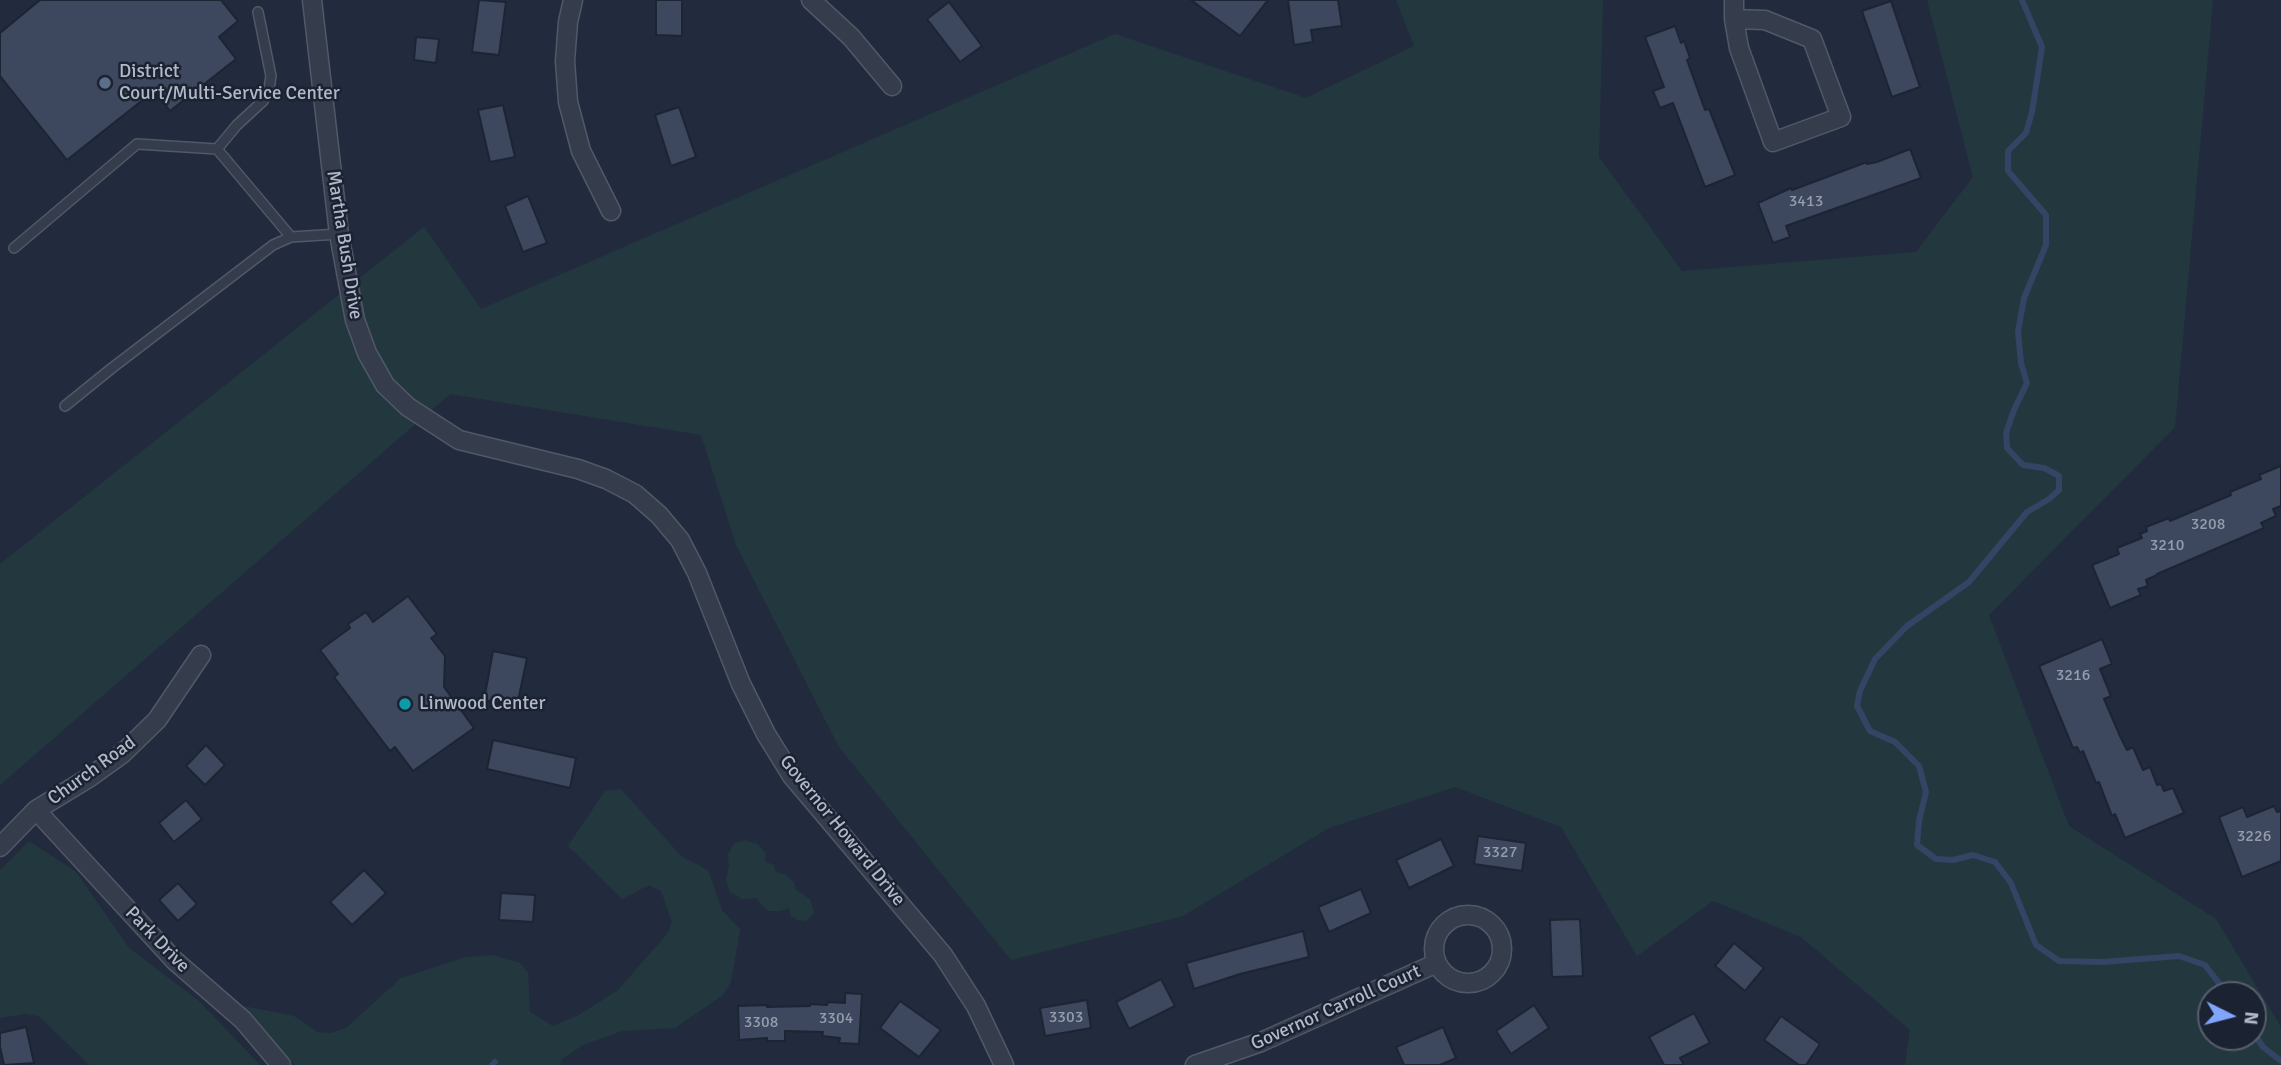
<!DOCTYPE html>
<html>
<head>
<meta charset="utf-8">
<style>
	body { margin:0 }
	#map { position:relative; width:2281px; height:1065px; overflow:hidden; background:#212b3d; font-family:Signika,sans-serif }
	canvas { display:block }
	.north { position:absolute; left:2197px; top:981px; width:70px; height:70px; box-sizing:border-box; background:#1b2231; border:2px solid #575e6d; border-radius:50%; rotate:96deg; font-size:19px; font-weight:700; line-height:28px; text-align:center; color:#b1b8c8 }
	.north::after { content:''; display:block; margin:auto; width:24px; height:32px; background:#81a5fd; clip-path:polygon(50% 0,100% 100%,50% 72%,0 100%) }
</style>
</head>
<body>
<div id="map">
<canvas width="2281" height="1065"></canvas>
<div class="north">N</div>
</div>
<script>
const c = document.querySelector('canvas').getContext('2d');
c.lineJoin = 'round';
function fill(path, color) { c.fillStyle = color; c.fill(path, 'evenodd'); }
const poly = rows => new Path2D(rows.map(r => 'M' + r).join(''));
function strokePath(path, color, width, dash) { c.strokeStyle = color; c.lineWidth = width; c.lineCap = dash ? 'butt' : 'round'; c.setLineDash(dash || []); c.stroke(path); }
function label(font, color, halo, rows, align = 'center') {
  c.font = font + ' Signika,sans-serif'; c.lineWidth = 5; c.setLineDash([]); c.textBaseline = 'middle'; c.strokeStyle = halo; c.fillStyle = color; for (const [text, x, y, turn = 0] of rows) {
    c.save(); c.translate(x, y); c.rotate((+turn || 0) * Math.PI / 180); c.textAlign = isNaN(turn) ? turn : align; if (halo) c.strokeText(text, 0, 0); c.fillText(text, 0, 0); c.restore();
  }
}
fill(poly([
	[1396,0,1603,0,1599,157,1682,271,1916,252,1973,177,1927,0,2213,0,2175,427,1989,615,2069,826,2216,919,2281,1027,2281,1065,1905,1065,1910,1030,1801,937,1713,901,1637,956,1561,827,1455,787,1329,828,1183,916,1011,960,839,747,736,545,701,435,450,394,0,785,0,564,424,227,481,309,1115,34,1306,98,1414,46],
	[2211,995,2253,995,2253,1037,2211,1037],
	[621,789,681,856,708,870,722,910,740,929,731,982,723,995,675,1028,622,1031,583,1045,561,1060,560,1065,294,1065,243,1006,294,1016,317,1032,331,1033,346,1028,401,978,466,957,493,955,520,963,528,973,530,1012,553,1026,579,1015,618,990,667,934,672,922,661,891,649,885,622,899,568,846,605,791],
	[744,840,757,844,765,852,765,861,773,865,776,872,786,875,794,883,796,890,810,899,814,912,811,917,805,921,798,920,791,916,789,908,780,911,769,911,762,906,757,898,742,899,730,892,726,880,729,866,728,854,734,844],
	[29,841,76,872,129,948,199,1001,260,1065,89,1065,39,1016,25,1014,0,1018,0,870]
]), '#23383e');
strokePath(poly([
	[2022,0,2042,47,2032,112,2026,133,2008,151,2008,171,2046,215,2046,245,2024,298,2018,332,2021,363,2027,383,2014,410,2006,433,2007,448,2023,465,2044,468,2059,476,2059,490,2049,499,2027,512,1969,582,1907,626,1875,659,1860,691,1857,706,1870,731,1895,742,1919,766,1926,792,1919,821,1917,845,1936,859,1953,860,1973,855,1995,862,2011,883,2036,945,2059,961,2102,962,2179,956,2205,965,2228,995],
	[2253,1032,2263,1047,2281,1061],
	[492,1065,495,1062]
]), '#344465', 6);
const building = poly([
	[40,0,221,0,238,21,219,37,236,59,170,111,154,91,67,160,0,76,0,33,40,0],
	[479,0,506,2,499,55,472,52,479,0],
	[656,0,682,0,682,36,656,35,656,0],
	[1191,0,1268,0,1240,36,1191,0],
	[1288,0,1338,0,1342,26,1311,30,1313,42,1294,45,1288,0],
	[1891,1,1920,87,1892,97,1862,11,1891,1],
	[949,2,982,46,960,62,927,19,949,2],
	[1675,26,1681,43,1684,41,1690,58,1687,60,1705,110,1709,109,1735,175,1705,187,1673,103,1660,108,1653,91,1664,87,1645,37,1675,26],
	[416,37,439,39,436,63,414,60,416,37],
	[503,105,515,157,490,162,478,110,503,105],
	[679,107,696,157,671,166,655,115,679,107],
	[1910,149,1921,178,1786,226,1790,237,1773,243,1758,203,1791,188,1792,190,1867,162,1867,164,1877,162,1910,149],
	[528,196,547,243,523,252,505,206,528,196],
	[2281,466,2281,506,2273,509,2276,516,2261,523,2264,528,2157,574,2157,575,2146,580,2148,586,2138,589,2141,595,2110,608,2092,565,2119,554,2117,548,2142,538,2140,534,2147,531,2146,527,2169,518,2170,521,2231,495,2230,492,2261,479,2259,475,2281,466],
	[408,596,437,634,431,638,445,656,444,687,474,728,413,771,395,747,390,751,334,677,338,674,320,650,350,628,348,624,366,612,373,622,408,596],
	[2102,639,2112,664,2100,669,2111,696,2104,699,2120,736,2127,750,2133,747,2143,770,2150,767,2157,785,2161,784,2164,791,2173,788,2184,813,2125,838,2115,814,2112,816,2099,782,2096,783,2083,751,2080,753,2077,747,2073,748,2039,666,2102,639],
	[493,651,527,658,517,706,484,700,493,651],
	[493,740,576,758,570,788,487,769,493,740],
	[206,745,225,765,205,785,186,766,206,745],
	[186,800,202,819,174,842,159,823,186,800],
	[2274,806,2277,812,2281,811,2281,861,2242,877,2219,817,2243,807,2247,817,2274,806],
	[1478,836,1526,843,1522,871,1474,864,1478,836],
	[1441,839,1454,866,1409,888,1396,860,1441,839],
	[364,870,386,893,352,925,330,902,364,870],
	[178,883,197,904,178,921,159,900,178,883],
	[1361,889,1371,913,1329,932,1318,907,1361,889],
	[501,893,535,895,533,922,499,920,501,893],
	[1580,919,1583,976,1552,977,1550,920,1580,919],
	[1303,931,1309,957,1240,974,1194,989,1186,963,1303,931],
	[1734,943,1764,968,1745,991,1715,966,1734,943],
	[1161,979,1175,1006,1129,1029,1116,1002,1161,979],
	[845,993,862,994,859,1044,839,1043,840,1038,822,1036,823,1032,785,1031,785,1041,767,1041,767,1038,739,1040,738,1006,768,1005,767,1007,810,1006,810,1004,827,1005,828,1002,845,1003,845,993],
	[1087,1000,1091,1028,1045,1036,1040,1008,1087,1000],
	[900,1001,941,1030,919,1057,880,1028,900,1001],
	[1534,1005,1549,1028,1511,1054,1496,1031,1534,1005],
	[1694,1013,1710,1043,1680,1058,1684,1065,1664,1065,1649,1037,1694,1013],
	[1781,1016,1820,1044,1806,1065,1799,1065,1764,1040,1781,1016],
	[26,1027,34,1063,4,1065,0,1047,0,1033,26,1027],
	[1443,1027,1456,1058,1440,1065,1404,1065,1396,1047,1443,1027]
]);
fill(building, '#3d475d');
strokePath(building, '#1d2433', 2);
const lane = poly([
	[258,12,271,76,269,89,263,101,237,125,217,149,291,237],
	[14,248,137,144,217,149],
	[65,406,112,368,273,245,291,237,339,234]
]);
const street = poly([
	[312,0,339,234,355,320,367,353,385,385,408,407,459,440,578,469,606,479,635,494,659,515,680,540,697,573,741,684,766,734,792,776,943,955,976,1006,1004,1065],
	[573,0,568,22,565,61,568,102,581,151,611,211],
	[811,0,851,37,892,86],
	[1734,19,1765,20,1812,39,1841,117,1773,142,1739,48,1734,19,1734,0],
	[36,810,175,961,243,1020,281,1065],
	[0,847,36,810,90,777,122,754,157,720,201,655],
	'1434 949a34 34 0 1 1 68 0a34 34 0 1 1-68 0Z',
	[1195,1065,1261,1042,1437,963]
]);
strokePath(lane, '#515867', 12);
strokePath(street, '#515867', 21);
strokePath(lane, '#353d4d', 9);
strokePath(street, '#353d4d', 18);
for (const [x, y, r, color] of [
	[105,83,7,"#5c6f8a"],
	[405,704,7,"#0f9aa8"]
]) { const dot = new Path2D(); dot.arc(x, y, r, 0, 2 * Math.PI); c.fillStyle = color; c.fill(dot); strokePath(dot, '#1b2231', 2.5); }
label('16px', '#949cad', null, [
	["3413",1806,202],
	["3208",2208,525],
	["3210",2167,546],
	["3216",2073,676],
	["3226",2254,837],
	["3327",1500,853],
	["3303",1066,1018],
	["3304",836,1019],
	["3308",761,1023]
]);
label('19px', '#b1b8c8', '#1b2231', [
	["District",119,72],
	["Court/Multi-Service Center",119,94],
	["Linwood Center",419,704]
], 'left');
label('19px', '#b1b8c8', '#1b2231', [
	["Martha Bush Drive",344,245,81],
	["Church Road",92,771,-36],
	["Governor Howard Drive",842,831,51],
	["Park Drive",157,940,46],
	["Governor Carroll Court",1336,1008,-24]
]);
</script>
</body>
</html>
